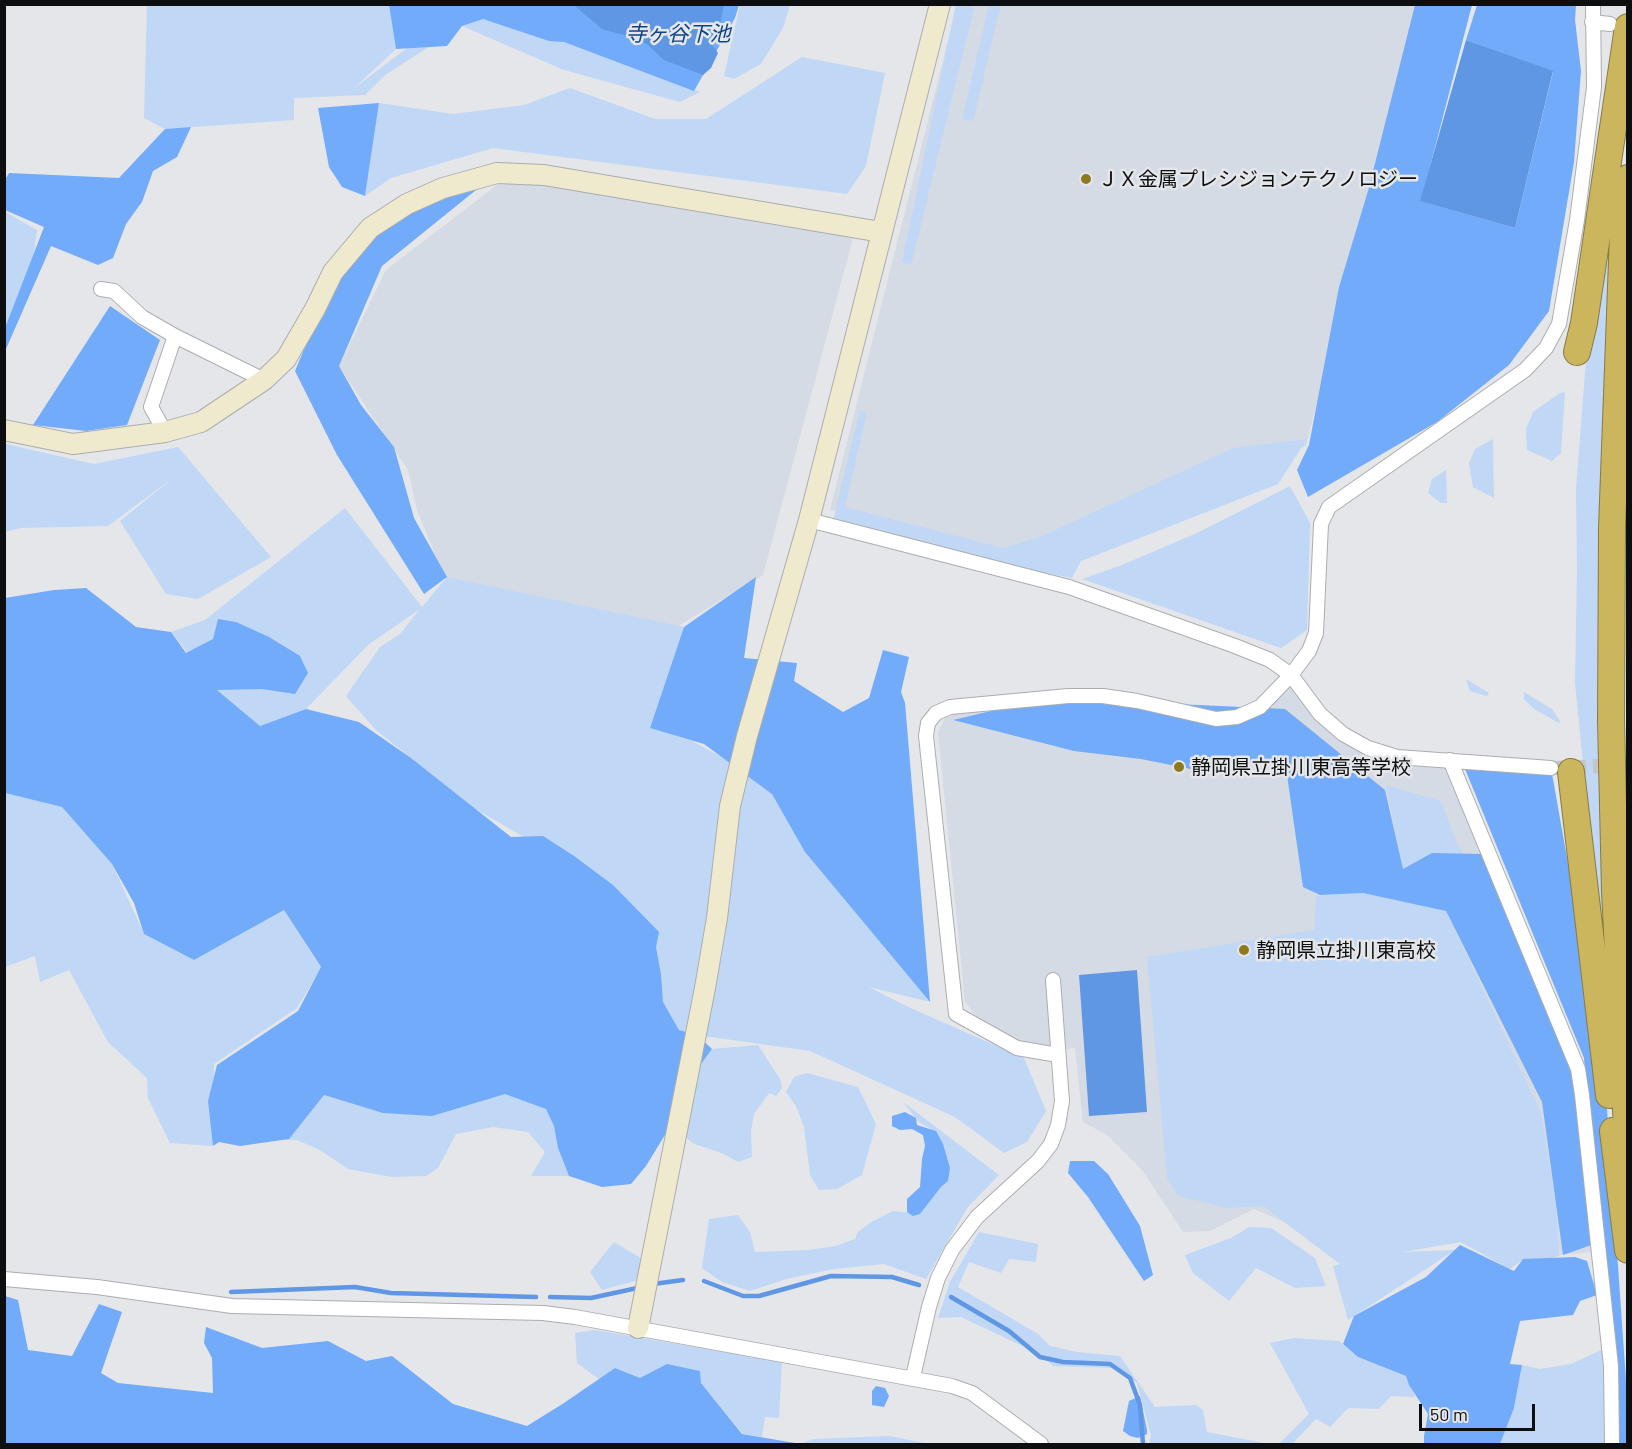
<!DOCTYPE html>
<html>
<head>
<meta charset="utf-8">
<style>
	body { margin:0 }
	#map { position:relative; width:1632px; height:1449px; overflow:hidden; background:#e4e6e9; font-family:Barlow,sans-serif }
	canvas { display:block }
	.frame { position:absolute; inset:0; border:6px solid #0d0e0f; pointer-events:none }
	.scale { position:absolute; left:1419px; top:1404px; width:116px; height:27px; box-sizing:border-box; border:3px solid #0d0e0f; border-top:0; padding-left:8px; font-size:18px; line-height:21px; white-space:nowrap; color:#0d0e0f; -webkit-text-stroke:4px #e4e6e9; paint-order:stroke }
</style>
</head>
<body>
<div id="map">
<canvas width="1632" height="1449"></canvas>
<div class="frame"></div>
<div class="scale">50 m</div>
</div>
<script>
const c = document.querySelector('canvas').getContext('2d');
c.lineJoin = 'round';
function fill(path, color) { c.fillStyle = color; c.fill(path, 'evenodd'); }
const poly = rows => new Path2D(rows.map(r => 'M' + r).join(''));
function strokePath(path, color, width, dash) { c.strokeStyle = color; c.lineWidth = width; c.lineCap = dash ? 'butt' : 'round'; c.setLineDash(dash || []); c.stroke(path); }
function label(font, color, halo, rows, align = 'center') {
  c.font = font + ' Barlow,"Noto Sans JP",sans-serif'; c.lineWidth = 5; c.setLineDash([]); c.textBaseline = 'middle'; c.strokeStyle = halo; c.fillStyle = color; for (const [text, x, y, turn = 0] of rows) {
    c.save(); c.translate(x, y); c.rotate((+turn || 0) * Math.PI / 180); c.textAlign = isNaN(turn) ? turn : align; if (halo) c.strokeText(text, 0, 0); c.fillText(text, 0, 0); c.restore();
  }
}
fill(poly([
	[957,5,1416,5,1306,446,1012,556,830,510],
	[530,181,853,238,763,575,678,626,447,584,417,510,408,470,339,366,386,270,497,185],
	[1294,679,1366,753,1450,760,1483,854,1599,1251,1524,1259,1510,1269,1461,1242,1374,1256,1340,1264,1284,1222,1254,1209,1210,1231,1183,1232,1142,1170,1107,1135,1083,1122,1075,1048,1043,1052,989,1033,965,1002,938,732,950,707,1248,712]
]), '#d5dbe4');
fill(poly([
	[147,4,389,5,396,49,353,89,432,29,483,19,564,42,700,92,680,102,564,70,462,26,385,75,365,95,294,98,294,120,165,129,144,118],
	[956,4,975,5,911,265,902,262],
	[740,5,790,5,783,28,761,64,734,79,724,76],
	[989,5,1001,5,973,121,962,119],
	[802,57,885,73,866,166,847,194,493,148,391,178,365,196,379,103,453,114,524,105,570,88,655,119,706,119],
	[5,212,37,230,33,260,5,330],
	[1611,224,1607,908,1598,915,1575,683,1577,570,1576,489,1587,348],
	[1565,392,1561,453,1552,461,1527,450,1526,429,1533,412,1560,393],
	[860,410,867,413,845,507,1003,548,1040,537,1233,448,1307,439,1278,484,1081,561,1072,578,972,559,833,521],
	[1493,439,1494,498,1473,487,1469,463,1475,449],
	[5,444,94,464,178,447,271,557,198,599,166,594,120,521,174,477,108,526,21,528,5,532],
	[1446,470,1447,503,1441,503,1428,493,1432,479],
	[1290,486,1310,523,1307,630,1281,648,1082,579,1122,565,1197,533],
	[345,508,422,607,447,577,684,627,650,728,690,740,776,786,805,852,930,1002,869,987,904,1005,1024,1058,1046,1111,1027,1142,1004,1153,955,1117,810,1051,697,1035,679,1030,663,1002,661,974,656,947,621,893,472,807,376,730,346,696,380,647,400,634,420,609,368,645,306,709,260,726,216,689,171,632,205,620],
	[1466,679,1489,693,1487,696,1470,691],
	[1524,692,1552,709,1560,721,1559,723,1534,709,1524,699],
	[1386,785,1441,801,1457,844,1463,854,1432,853,1403,870],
	[5,793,62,807,112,864,144,934,194,960,284,910,321,968,297,1008,214,1064,213,1146,170,1143,148,1098,147,1078,108,1042,69,970,40,982,35,956,5,967],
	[1363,893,1446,911,1541,1113,1556,1205,1559,1256,1540,1262,1523,1259,1510,1269,1461,1242,1402,1252,1455,1250,1348,1320,1333,1266,1340,1264,1264,1206,1228,1208,1178,1196,1167,1178,1147,957,1314,930,1316,896],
	[758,1045,780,1079,782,1088,776,1096,769,1093,754,1114,751,1131,752,1157,738,1162,724,1154,692,1143,680,1131,701,1064,712,1049],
	[807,1073,858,1087,876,1124,862,1175,837,1189,819,1190,810,1175,804,1127,796,1106,786,1092,794,1077],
	[508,1092,546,1108,554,1126,558,1148,569,1176,531,1176,545,1152,528,1132,493,1127,456,1134,438,1168,426,1176,392,1177,348,1169,320,1150,297,1140,285,1140,324,1095,377,1111],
	[903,1102,999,1175,967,1208,926,1279,884,1264,834,1269,786,1279,750,1291,722,1282,702,1268,709,1219,738,1215,750,1232,755,1252,809,1250,836,1246,855,1239,858,1232,871,1222,893,1211,920,1214,941,1187,948,1181,936,1132,919,1122],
	[1249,1227,1271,1228,1315,1258,1326,1286,1295,1288,1256,1268,1229,1301,1193,1273,1185,1255,1231,1238],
	[979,1232,1038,1244,1036,1262,1009,1259,1001,1273,969,1262,958,1287,1038,1334,1050,1346,1077,1352,1120,1356,1155,1407,1196,1405,1203,1410,1207,1432,1269,1444,1149,1444,1151,1435,1137,1383,1115,1368,1054,1366,1033,1351,961,1317,938,1318,950,1282],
	[614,1242,642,1259,645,1273,635,1281,602,1290,590,1272],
	[595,1330,782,1362,779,1418,765,1417,762,1437,743,1434,701,1383,700,1371,640,1378,615,1368,599,1379,577,1363,575,1333],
	[1294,1338,1339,1341,1358,1357,1406,1376,1415,1397,1391,1396,1379,1409,1348,1408,1330,1427,1316,1419,1292,1444,1279,1444,1309,1414,1270,1343],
	[1606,1348,1604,1371,1606,1444,1500,1444,1514,1408,1522,1365,1540,1369,1571,1364],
	[889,1436,924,1443,924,1444,800,1444,813,1439]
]), '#c0d7f6');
fill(poly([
	[389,5,739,5,735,18,694,91,564,42,549,41,483,19,462,26,447,46,396,49],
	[1415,5,1472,5,1421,201,1515,228,1553,72,1466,40,1477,5,1576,5,1575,20,1581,71,1574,162,1549,311,1509,365,1437,422,1308,497,1297,470,1309,445,1339,287,1368,191],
	[379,103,365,196,342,187,329,167,318,108],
	[191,127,177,157,153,171,142,202,126,224,113,258,98,265,51,246,6,349,5,328,44,227,5,210,5,180,9,173,119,178,165,129],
	[497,173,382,266,339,366,361,405,394,447,414,518,447,577,424,594,337,455,295,371,339,266,392,214],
	[110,306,160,340,127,425,86,431,33,425],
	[756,577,744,658,797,663,794,681,843,712,869,698,883,650,909,657,901,692,905,703,930,1002,805,852,772,794,704,744,650,728,684,627],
	[86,588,136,627,171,632,186,653,213,639,218,619,236,622,269,637,300,656,308,673,295,694,262,689,217,690,260,726,306,709,359,722,411,758,511,837,543,836,574,856,613,885,659,932,656,947,661,974,663,1002,679,1030,697,1035,712,1049,701,1064,691,1092,646,1166,631,1184,602,1187,569,1176,558,1148,554,1126,546,1109,505,1094,432,1116,383,1113,324,1095,289,1139,240,1146,219,1142,213,1146,208,1101,217,1065,298,1011,321,967,284,910,194,960,144,934,134,903,112,864,62,807,5,793,5,598,54,590],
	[1046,698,1285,709,1385,790,1403,869,1432,853,1483,854,1578,1069,1597,1224,1584,1058,1465,769,1551,768,1604,1066,1627,1395,1627,1444,1613,1444,1597,1243,1563,1255,1542,1102,1446,911,1363,893,1320,895,1303,887,1285,761,1235,765,1201,771,1141,759,1074,751,953,720],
	[905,1112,916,1118,917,1125,936,1131,943,1144,950,1168,948,1181,941,1187,920,1214,913,1216,907,1212,907,1199,920,1187,922,1159,925,1146,923,1135,912,1129,900,1130,892,1126,892,1116],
	[1070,1161,1094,1161,1108,1174,1140,1226,1153,1275,1144,1281,1088,1197,1068,1173],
	[1460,1245,1514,1271,1523,1259,1575,1257,1587,1261,1597,1295,1580,1301,1573,1315,1520,1321,1510,1364,1522,1365,1514,1408,1500,1444,1424,1444,1424,1436,1428,1414,1409,1385,1406,1376,1358,1357,1343,1344,1354,1316,1426,1277],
	[5,1296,18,1300,28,1350,72,1356,99,1304,122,1312,101,1373,118,1383,213,1393,212,1358,204,1343,206,1327,262,1348,328,1341,366,1361,392,1356,453,1404,527,1426,564,1403,615,1368,640,1378,667,1364,700,1371,701,1383,742,1434,801,1444,5,1444],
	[876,1386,885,1388,889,1396,884,1407,872,1405,872,1391],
	[1140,1396,1147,1430,1147,1434,1138,1438,1130,1436,1123,1431,1129,1401]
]), '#72abf9');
fill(poly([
	[574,5,724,5,718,33,707,37,718,53,711,68,703,75,664,60,648,45,638,39,602,29],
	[1466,40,1553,71,1515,228,1420,201],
	[1137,970,1147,1112,1089,1116,1079,975]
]), '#5f97e4');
strokePath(poly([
	[704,1281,743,1296,759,1296,831,1276,892,1277,919,1285],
	[653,1284,683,1280],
	[231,1292,355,1287,391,1293,536,1297],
	[550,1297,591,1298,642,1287],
	[951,1297,1009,1331,1040,1357,1063,1362,1110,1364,1130,1378,1140,1405,1143,1444]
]), '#5f97e4', 4.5);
strokePath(poly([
	[1551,768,1628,765]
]), '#c4c6c8', 14, [14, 7]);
const street = poly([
	[1592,22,1610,24],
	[101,289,114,291,142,317,175,336,264,380],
	[165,432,151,407,175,336],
	[809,520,1069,587,1235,646,1270,660,1291,675,1320,714,1343,734,1368,748,1397,757,1551,768],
	[1450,760,1578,1069,1582,1095,1611,1366,1612,1444],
	[1058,1055,1017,1048,956,1014,926,736,928,723,936,713,950,707,1068,696,1103,696,1137,701,1216,719,1237,717,1260,707,1291,675,1309,651,1316,633,1321,524,1329,507,1525,370,1546,348,1559,324,1577,220,1594,87,1593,4],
	[4,1279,97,1287,232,1306,543,1313,575,1317,952,1386,972,1393,1041,1444],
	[913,1377,929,1307,938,1278,952,1250,977,1217,1038,1161,1051,1144,1058,1125,1062,1101,1053,980]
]);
const secondary = poly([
	[4,430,73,444,165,432,201,422,264,380,286,359,315,309,333,272,370,228,407,204,443,188,497,173,544,175,881,232],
	[638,1328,705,988,717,918,730,806,747,736,809,520,940,4]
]);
const highway = poly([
	[1628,178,1623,234,1612,528,1611,720,1615,891,1628,1149],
	[1577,352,1584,323,1628,27],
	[1571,772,1609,1095],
	[1613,1131,1628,1250]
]);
strokePath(street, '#abadaf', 16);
strokePath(secondary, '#abadaf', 22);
strokePath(highway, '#887b42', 28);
strokePath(street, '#fff', 14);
strokePath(secondary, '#efe9ce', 20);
strokePath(highway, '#cbb65d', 26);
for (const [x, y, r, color] of [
	[1086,179,6,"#8d791e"],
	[1179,767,6,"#8d791e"],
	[1244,950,6,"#8d791e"]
]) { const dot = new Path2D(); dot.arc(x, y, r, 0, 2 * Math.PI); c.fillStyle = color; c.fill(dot); strokePath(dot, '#e4e6e9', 2); }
label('20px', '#0d0e0f', '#e4e6e9', [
	["ＪＸ金属プレシジョンテクノロジー",1098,179],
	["静岡県立掛川東高等学校",1191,767],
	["静岡県立掛川東高校",1256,950]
], 'left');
label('italic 21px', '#0c4489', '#e4e6e9', [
	["寺ヶ谷下池",678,34]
]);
</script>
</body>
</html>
